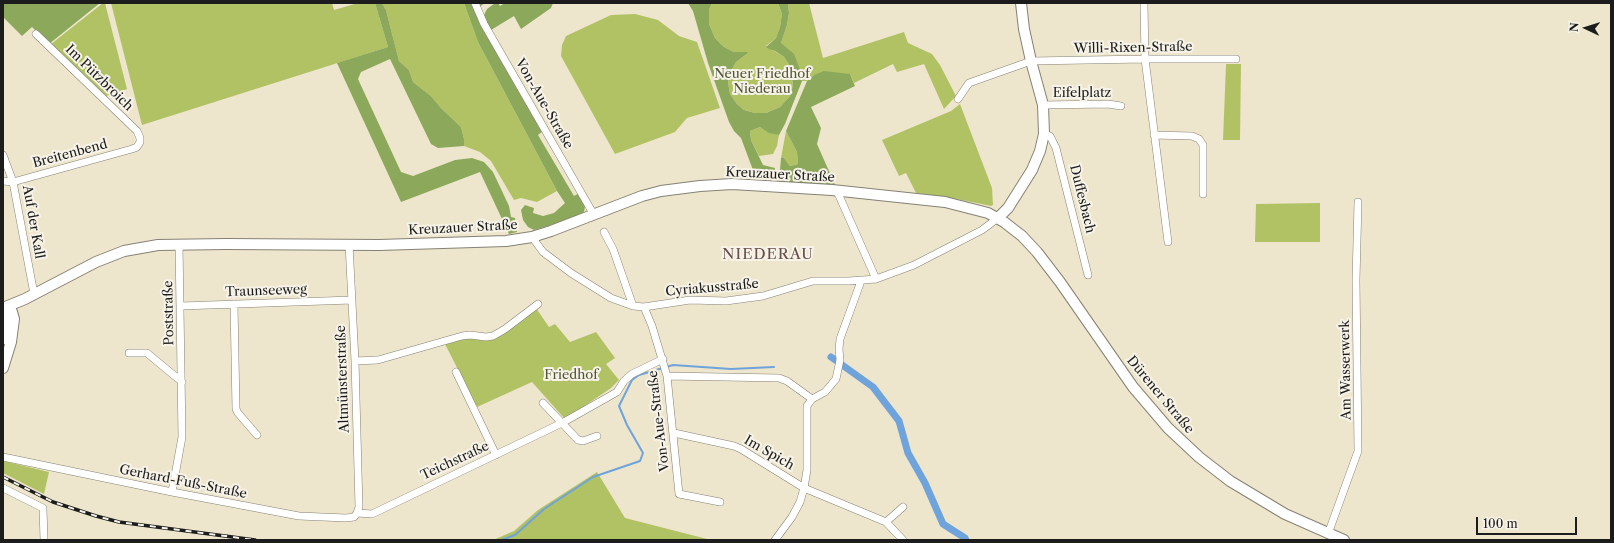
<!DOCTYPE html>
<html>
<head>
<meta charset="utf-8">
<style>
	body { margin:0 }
	#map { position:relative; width:1614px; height:543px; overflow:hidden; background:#eee6cc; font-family:"Libre Caslon Text",serif }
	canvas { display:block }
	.frame { position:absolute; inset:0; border:4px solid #1c1c1c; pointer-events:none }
	.north { position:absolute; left:1566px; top:8px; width:40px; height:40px; -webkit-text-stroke:3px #f7f3e8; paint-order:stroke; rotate:274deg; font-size:11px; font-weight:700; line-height:16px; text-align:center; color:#1c1c1c }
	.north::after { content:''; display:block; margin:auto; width:14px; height:18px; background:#1c1c1c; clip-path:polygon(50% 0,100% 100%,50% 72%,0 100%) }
	.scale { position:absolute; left:1476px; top:517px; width:101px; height:18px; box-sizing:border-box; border:2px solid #1c1c1c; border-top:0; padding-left:5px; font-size:12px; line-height:14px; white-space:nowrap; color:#1c1c1c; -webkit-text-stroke:3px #f7f3e8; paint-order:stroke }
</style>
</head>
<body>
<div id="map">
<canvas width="1614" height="543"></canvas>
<div class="frame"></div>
<div class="north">N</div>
<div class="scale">100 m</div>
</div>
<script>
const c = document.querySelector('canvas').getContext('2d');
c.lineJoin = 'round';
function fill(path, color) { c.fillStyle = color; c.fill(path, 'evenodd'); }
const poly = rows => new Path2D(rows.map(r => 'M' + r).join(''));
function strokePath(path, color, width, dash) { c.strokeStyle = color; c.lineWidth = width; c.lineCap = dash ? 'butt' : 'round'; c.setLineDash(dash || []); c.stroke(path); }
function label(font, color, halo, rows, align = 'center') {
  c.font = font + ' "Libre Caslon Text",serif'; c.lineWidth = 4; c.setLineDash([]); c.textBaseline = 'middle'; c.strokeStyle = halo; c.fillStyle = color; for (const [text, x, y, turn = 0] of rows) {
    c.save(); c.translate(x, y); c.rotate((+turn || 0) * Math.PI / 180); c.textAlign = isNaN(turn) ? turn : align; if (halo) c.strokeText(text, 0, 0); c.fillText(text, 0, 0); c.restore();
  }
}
fill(poly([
	[103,3,105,3,127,89,106,96,51,44],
	[111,3,332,3,334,10,358,3,375,3,388,47,142,125],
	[382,3,394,3,395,4,397,3,464,3,478,42,557,191,537,202,521,198,514,200,491,161,480,152,464,146,464,139,461,127,441,108,431,96,413,82,409,70,399,61,386,10],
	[712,3,778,3,782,14,780,27,776,38,766,46,784,57,790,66,793,85,790,96,780,107,766,113,755,113,744,110,737,104,730,94,728,82,731,71,736,62,748,53,734,52,724,47,715,38,709,24,709,10],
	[788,3,809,3,823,58,904,32,908,43,932,54,940,65,956,96,944,109,924,64,897,72,893,64,854,83,850,74,814,75,807,81,802,81,801,72,781,43,787,25,789,13],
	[635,14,658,20,679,36,697,42,720,108,687,118,675,132,615,154,561,56,562,45,566,36,611,15],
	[1226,64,1241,64,1240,140,1223,140],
	[960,104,992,188,993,205,991,206,947,197,916,193,906,173,899,176,882,140,951,111],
	[760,127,769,132,779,135,777,146,773,154,759,156,751,140,750,131],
	[786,131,797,152,798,164,790,166,783,157,781,158],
	[1320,203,1320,242,1255,242,1256,204],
	[536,308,549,327,555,324,570,342,596,332,615,358,606,364,619,380,611,388,583,407,564,418,532,382,477,407,445,344,462,339,470,338,486,341,495,339,507,332],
	[3,461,49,472,44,494,3,473],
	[597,472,625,518,711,540,493,540,514,531,538,510]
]), '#b1c265');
fill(poly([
	[3,3,100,3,49,44,32,27,22,36,3,17],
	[375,3,382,3,386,10,399,61,409,70,413,82,431,96,441,108,461,127,464,139,464,146,438,148,431,144,390,59,361,72,358,79,401,172,413,176,455,160,472,158,484,162,493,172,509,206,511,217,515,218,517,232,509,234,480,172,401,202,337,63,388,47],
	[464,3,485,3,475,10,543,131,538,135,574,196,579,193,585,206,584,212,565,221,534,230,528,227,523,220,521,210,525,205,534,208,533,213,543,216,554,213,565,203,557,191,478,42],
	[495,3,498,3,500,6,505,3,553,3,551,8,521,29,514,16,491,30,483,17,487,9],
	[688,3,712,3,709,10,709,24,715,38,724,47,734,52,747,52,748,53,736,62,731,71,728,82,730,94,737,104,744,110,755,113,766,113,780,107,790,96,793,85,790,66,784,57,775,51,767,48,766,47,776,38,780,27,782,14,778,3,788,3,789,13,787,25,781,43,794,54,801,72,802,81,785,124,779,135,769,133,760,127,750,131,751,140,763,165,775,168,775,178,770,180,756,178,741,138,734,131,729,122,708,63,693,11],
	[824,71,850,74,855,86,811,107,821,128,817,144,836,187,779,182,781,158,783,157,790,166,798,164,797,152,786,131,807,81,814,75]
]), '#8ca85a');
strokePath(poly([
	[501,540,515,535,544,509,593,477,640,461,643,453,627,425,619,406,632,380,639,375,673,365,731,369,774,367]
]), '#6ea3db', 2);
strokePath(poly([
	[831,357,873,387,899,421,908,453,925,483,943,524,965,538,966,540]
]), '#6ea3db', 7);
const street = poly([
	[475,3,484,24,594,215],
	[1144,3,1145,59,1168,242],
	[958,99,969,83,1031,61,1145,59,1236,59],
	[1043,105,1108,104,1121,106],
	[1044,134,1050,136,1056,148,1088,275],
	[1154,135,1192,136,1199,139,1203,145,1203,194],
	[3,155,13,182,34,294],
	[3,181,13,182,132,149,137,147,140,142,140,138,137,131,36,34],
	[837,191,876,279],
	[604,232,613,249,633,306],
	[532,237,543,252,571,273,611,298,633,306,644,307,690,300,726,301,763,296,813,281,849,281,876,279,914,265,982,230,998,218],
	[349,244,355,361,359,507,357,513],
	[234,304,236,409,238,413,257,435],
	[181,306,352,300],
	[644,307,652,326,667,376,679,494,720,502],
	[129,353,147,353,182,382],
	[355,361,378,360,462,336,470,335,486,337,493,336,505,329,538,304],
	[456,372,496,455],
	[667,376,779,378,787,381,812,399],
	[543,403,578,440,583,441,597,436],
	[674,433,734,446,741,449,804,488,886,522,903,540],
	[3,457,172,492,299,516,346,518,354,517,357,513],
	[3,488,43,508,44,540],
	[172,492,182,437,179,244],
	[357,513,372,514,562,423,617,392,624,381,632,374,663,359],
	[886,522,903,507],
	[1328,534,1358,451,1356,280,1358,202],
	[775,540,792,517,800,502,804,488,807,470,807,406,812,399,825,392,836,379,840,360,839,349,840,339,861,281]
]);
const secondary = poly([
	[998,218,1008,208,1032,170,1040,151,1044,134,1043,105,1031,61,1024,29,1021,3],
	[3,308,25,299,96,262,124,251,158,245,226,244,379,245,506,241,532,237,551,231,642,196,661,191,700,186,732,184,832,190,945,202,988,213,1004,222,1022,236,1037,252,1060,282,1133,387,1168,428,1199,457,1230,481,1285,514,1344,540],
	[7,340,5,320,9,306],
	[3,368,11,342,14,319,12,312,9,306]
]);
strokePath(street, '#858174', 8);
strokePath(secondary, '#858174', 12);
strokePath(street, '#fff', 7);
strokePath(secondary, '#fff', 10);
const rail = poly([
	[3,477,53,502,96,516,119,522,255,540]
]);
strokePath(rail, '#1c1c1c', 3.5);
strokePath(rail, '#f7f3e8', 2, [6]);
label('13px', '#1c1c1c', '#f7f3e8', [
	["Willi-Rixen-Straße",1133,48,-1],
	["Im Pützbroich",99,78,44],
	["Eifelplatz",1082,93],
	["Von-Aue-Straße",544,104,60],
	["Breitenbend",70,154,-15],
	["Kreuzauer Straße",780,175,3],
	["Duffesbach",1082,199,76],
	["Auf der Kall",33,222,80],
	["Kreuzauer Straße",463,228,-3],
	["Cyriakusstraße",712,288,-5],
	["Traunseeweg",266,291,-2],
	["Poststraße",169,313,-91],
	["Am Wasserwerk",1346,370,-91],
	["Altmünsterstraße",343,379,-92],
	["Dürener Straße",1160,395,50],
	["Von-Aue-Straße",659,421,-97],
	["Im Spich",769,453,30],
	["Teichstraße",455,461,-25],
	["Gerhard-Fuß-Straße",183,482,11]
]);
label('13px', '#505636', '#f7f3e8', [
	["Neuer Friedhof",762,74],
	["Niederau",762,89],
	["Friedhof",571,375]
]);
c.letterSpacing = '1px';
label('15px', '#674f4c', '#f7f3e8', [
	["NIEDERAU",768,255]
]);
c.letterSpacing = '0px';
</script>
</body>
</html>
